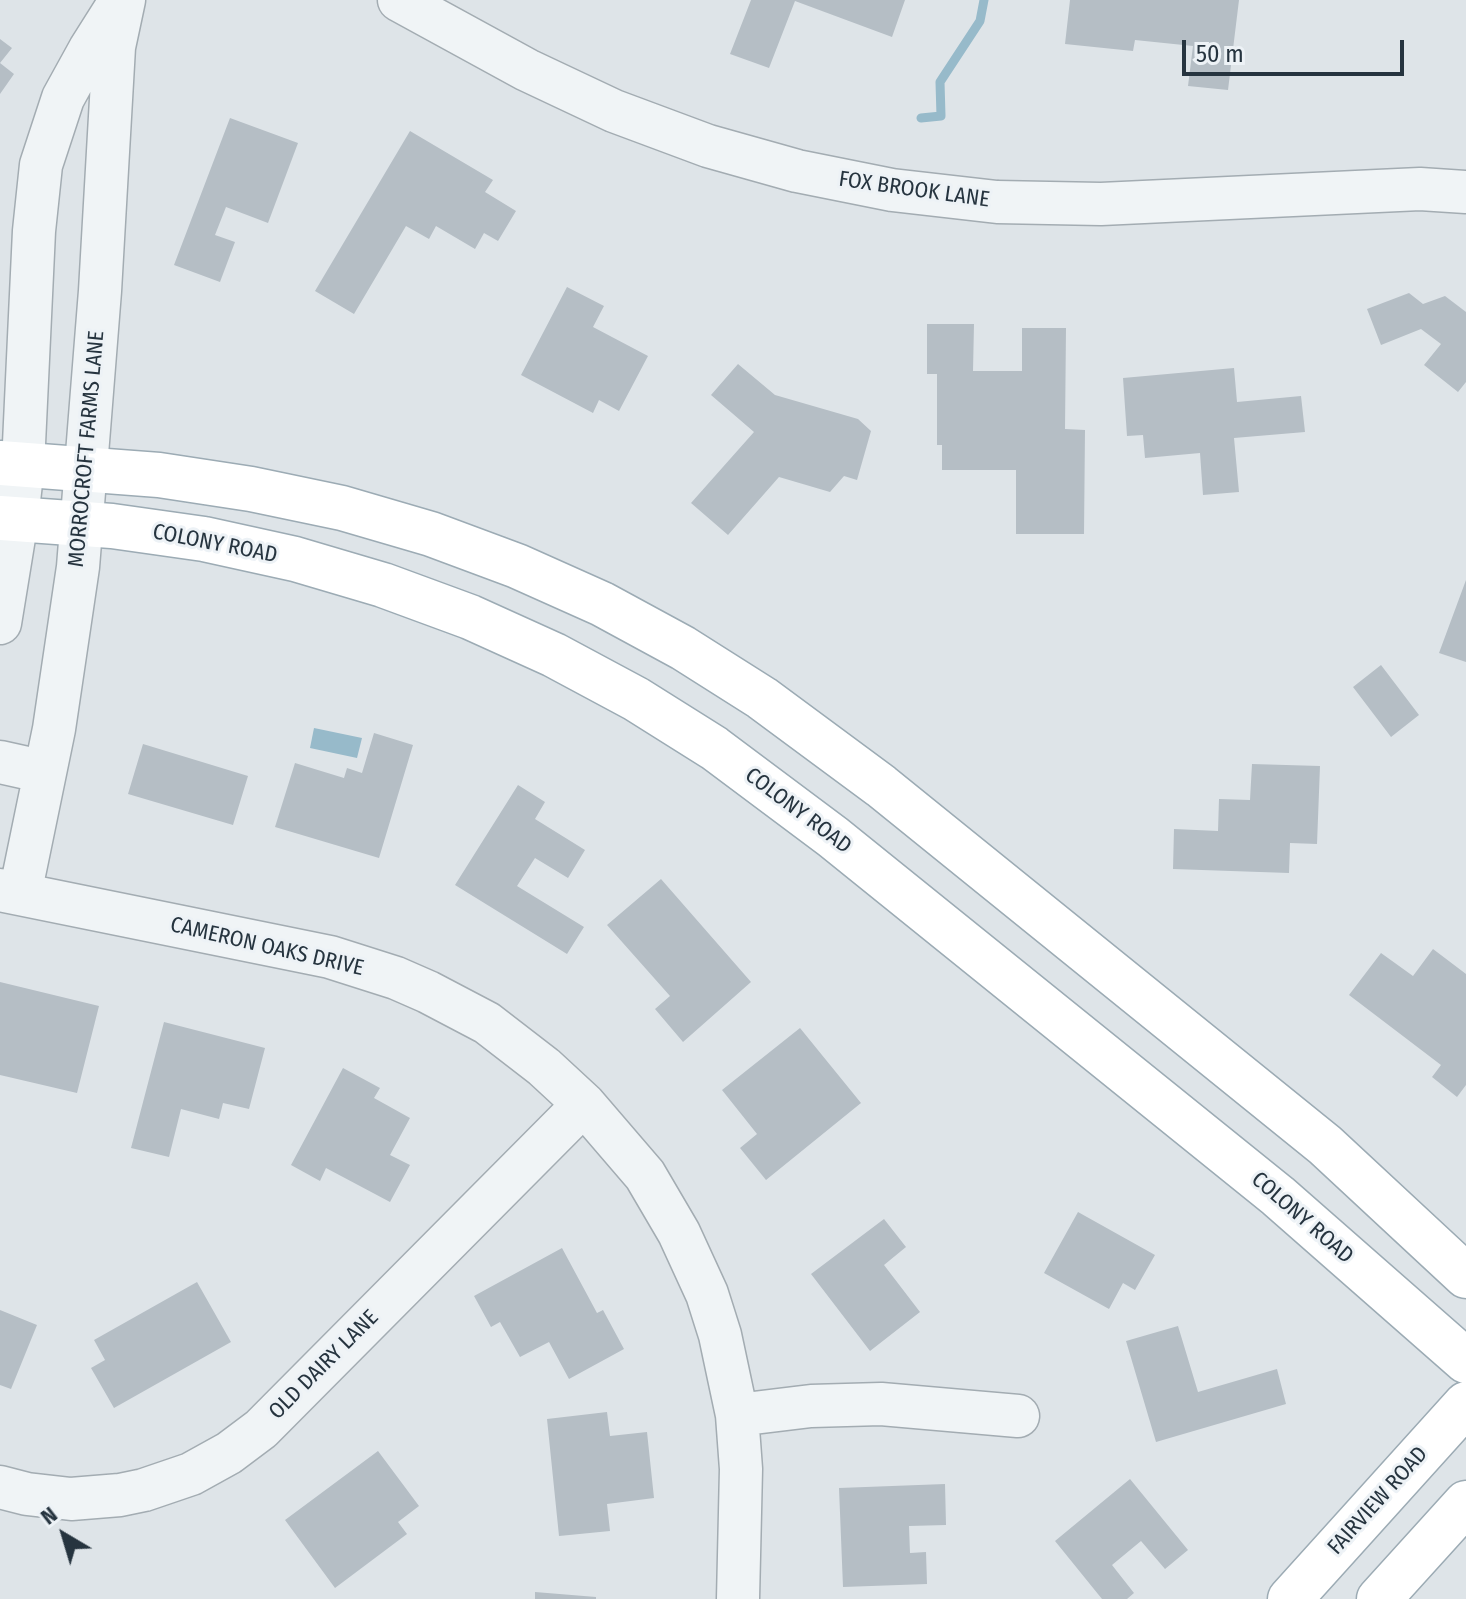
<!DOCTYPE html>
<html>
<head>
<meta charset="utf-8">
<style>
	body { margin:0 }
	#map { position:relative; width:1466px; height:1599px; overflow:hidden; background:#dee4e8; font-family:"Fira Sans Condensed",sans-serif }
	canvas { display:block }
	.north { position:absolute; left:24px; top:1495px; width:80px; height:80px; -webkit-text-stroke:6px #edf2f6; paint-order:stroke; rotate:322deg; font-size:22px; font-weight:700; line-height:32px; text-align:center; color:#26343f }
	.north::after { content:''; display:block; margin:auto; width:28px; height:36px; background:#26343f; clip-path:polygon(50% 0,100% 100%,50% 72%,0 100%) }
	.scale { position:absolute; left:1182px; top:40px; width:222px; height:36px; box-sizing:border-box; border:4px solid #26343f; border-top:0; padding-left:10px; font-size:24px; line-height:28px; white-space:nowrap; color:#26343f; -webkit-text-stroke:6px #edf2f6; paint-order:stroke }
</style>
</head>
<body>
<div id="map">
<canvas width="1466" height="1599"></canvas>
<div class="north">N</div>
<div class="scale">50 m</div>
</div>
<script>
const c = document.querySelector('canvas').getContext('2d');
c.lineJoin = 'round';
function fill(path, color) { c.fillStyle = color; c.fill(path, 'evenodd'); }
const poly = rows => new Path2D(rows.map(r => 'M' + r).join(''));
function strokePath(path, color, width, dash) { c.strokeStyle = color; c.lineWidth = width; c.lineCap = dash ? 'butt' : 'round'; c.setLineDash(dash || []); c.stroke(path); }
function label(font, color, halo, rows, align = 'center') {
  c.font = font + ' "Fira Sans Condensed",sans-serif'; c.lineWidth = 6; c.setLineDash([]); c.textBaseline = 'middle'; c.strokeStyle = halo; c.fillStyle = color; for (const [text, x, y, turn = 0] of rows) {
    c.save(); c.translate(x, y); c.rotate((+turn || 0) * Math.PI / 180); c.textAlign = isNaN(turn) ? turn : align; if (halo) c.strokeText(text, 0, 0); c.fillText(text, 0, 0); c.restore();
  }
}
fill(poly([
	[314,728,362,738,357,758,310,748]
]), '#97baca');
strokePath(poly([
	[921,118,941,116,940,82,980,21,984,0]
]), '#97baca', 9);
fill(poly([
	[751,0,905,0,892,37,795,1,769,68,730,54],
	[1070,0,1239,0,1228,90,1188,86,1193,46,1135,40,1133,51,1065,44],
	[0,39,12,48,0,63,14,74,0,94],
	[230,118,298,143,268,223,226,207,215,235,235,242,220,282,174,265],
	[410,131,493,180,485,192,516,211,498,241,484,233,475,249,436,226,429,239,406,226,354,314,315,291],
	[567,287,604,306,593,327,648,356,619,411,599,400,593,413,521,375],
	[1409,293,1423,304,1445,296,1466,312,1466,382,1458,392,1424,365,1441,344,1421,329,1381,345,1367,309],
	[927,324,974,324,973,371,1022,371,1022,328,1066,328,1065,429,1085,430,1084,534,1016,534,1016,470,942,470,942,445,937,445,937,374,927,374],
	[738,364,775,395,858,419,871,431,857,480,844,476,830,492,779,477,728,535,691,503,754,432,711,395],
	[1234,368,1237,402,1301,396,1305,432,1234,438,1239,492,1203,495,1200,453,1145,458,1143,435,1127,436,1123,378],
	[1466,580,1466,662,1439,653],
	[1381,665,1419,715,1391,737,1353,687],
	[374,733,413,745,379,858,275,827,295,763,344,778,347,768,362,773],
	[143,744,248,776,233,825,128,794],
	[1252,764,1320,766,1317,844,1290,843,1289,873,1173,869,1174,829,1218,831,1219,799,1250,800],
	[518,785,545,802,535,819,585,850,568,878,535,858,517,886,584,927,567,954,455,885],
	[661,879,751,982,683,1042,655,1009,670,996,607,925],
	[1433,949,1466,974,1466,1085,1457,1097,1432,1077,1441,1065,1349,995,1381,953,1413,976],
	[0,982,99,1006,77,1093,0,1075],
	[164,1022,265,1048,249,1109,223,1103,219,1119,181,1109,169,1157,131,1148],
	[800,1028,861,1103,766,1180,740,1148,757,1134,722,1090],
	[343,1068,380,1088,374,1098,410,1118,390,1155,410,1165,390,1202,326,1168,320,1181,291,1165],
	[1078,1212,1155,1255,1135,1290,1123,1283,1109,1309,1044,1273],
	[884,1219,906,1247,884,1265,920,1312,870,1351,811,1274],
	[562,1248,597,1313,603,1310,624,1349,569,1379,549,1342,520,1357,500,1322,491,1327,474,1296],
	[197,1282,231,1342,114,1408,91,1368,105,1360,94,1340],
	[0,1310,37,1325,11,1389,0,1385],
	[1178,1326,1198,1392,1277,1369,1286,1404,1156,1442,1126,1341],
	[607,1412,610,1436,647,1432,654,1498,607,1504,610,1531,559,1536,547,1419],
	[378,1451,419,1506,398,1522,407,1534,335,1588,285,1520],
	[1130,1479,1188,1550,1165,1569,1141,1541,1112,1565,1134,1593,1127,1599,1102,1599,1055,1541],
	[945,1484,946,1525,909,1526,910,1553,926,1552,927,1584,843,1587,839,1488],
	[535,1592,596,1597,596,1599,535,1599]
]), '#b5bec5');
const minor = poly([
	[399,0,527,70,614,111,708,146,797,171,892,190,997,202,1101,204,1420,189,1466,192],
	[0,623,17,519,23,465,34,231,41,165,63,98,90,49,114,11],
	[0,762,45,772],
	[0,890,330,957,396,978,428,992,487,1023,544,1067,584,1104,645,1175,679,1233,707,1294,720,1335,737,1415,741,1469,738,1599],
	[20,894,54,729,78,567,100,291,114,47,124,0],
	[737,1415,811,1406,881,1404,1018,1416],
	[0,1487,27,1494,71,1499,120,1495,144,1490,191,1474,229,1453,261,1429,584,1104]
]);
const major = poly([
	[0,463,159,475,251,489,342,508,431,534,517,566,602,604,683,648,762,698,881,786,1325,1145,1466,1276],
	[0,518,112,526,204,539,295,559,383,585,470,617,554,655,636,699,714,748,833,837,1278,1196,1466,1361],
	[1290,1599,1466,1404],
	[1379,1599,1466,1503]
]);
strokePath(minor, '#a3acb2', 45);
strokePath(major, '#9cabb4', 47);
strokePath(minor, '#f0f4f6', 42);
strokePath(major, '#fff', 44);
label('22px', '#26343f', '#edf2f6', [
	["FOX BROOK LANE",914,190,8],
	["MORROCROFT FARMS LANE",87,449,-85],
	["COLONY ROAD",215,544,11],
	["COLONY ROAD",798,811,37],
	["CAMERON OAKS DRIVE",267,947,13],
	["COLONY ROAD",1302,1218,41],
	["OLD DAIRY LANE",324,1365,-45],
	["FAIRVIEW ROAD",1378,1501,-48]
]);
</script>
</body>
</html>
